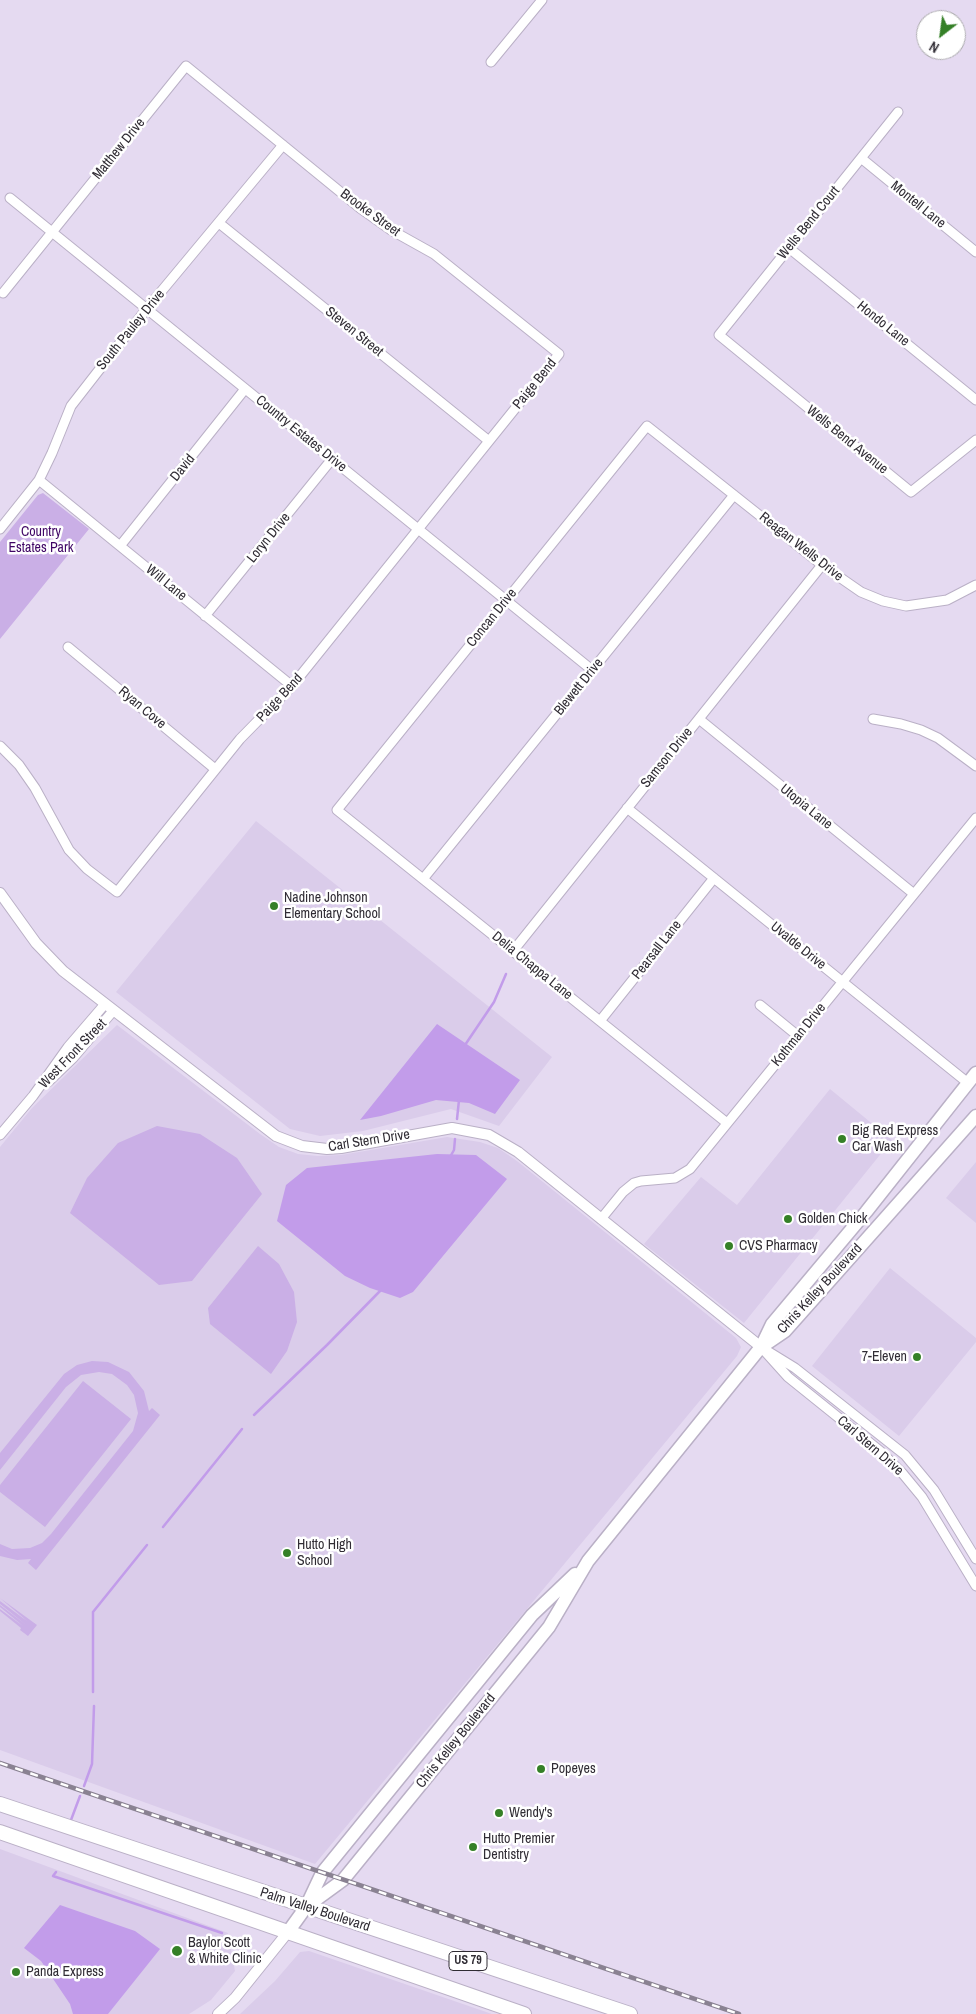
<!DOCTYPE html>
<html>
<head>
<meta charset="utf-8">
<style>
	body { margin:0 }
	#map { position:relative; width:976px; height:2014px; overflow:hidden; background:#e5daf1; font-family:"Archivo Narrow",sans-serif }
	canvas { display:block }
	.north { position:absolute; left:916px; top:10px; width:50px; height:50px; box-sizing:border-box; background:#fff; border:1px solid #acabae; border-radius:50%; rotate:210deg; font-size:14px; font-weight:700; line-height:20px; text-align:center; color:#302c34 }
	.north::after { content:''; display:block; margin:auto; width:18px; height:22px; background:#358027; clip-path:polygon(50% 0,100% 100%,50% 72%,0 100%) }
</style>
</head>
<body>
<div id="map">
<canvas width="976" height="2014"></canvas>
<div class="north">N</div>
</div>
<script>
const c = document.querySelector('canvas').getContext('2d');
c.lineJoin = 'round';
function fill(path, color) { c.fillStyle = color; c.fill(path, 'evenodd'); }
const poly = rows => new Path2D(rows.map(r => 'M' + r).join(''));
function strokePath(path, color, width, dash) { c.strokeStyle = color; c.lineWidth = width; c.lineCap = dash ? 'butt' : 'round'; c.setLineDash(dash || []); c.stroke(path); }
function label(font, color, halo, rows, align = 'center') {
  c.font = font + ' "Archivo Narrow",sans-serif'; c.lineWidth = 5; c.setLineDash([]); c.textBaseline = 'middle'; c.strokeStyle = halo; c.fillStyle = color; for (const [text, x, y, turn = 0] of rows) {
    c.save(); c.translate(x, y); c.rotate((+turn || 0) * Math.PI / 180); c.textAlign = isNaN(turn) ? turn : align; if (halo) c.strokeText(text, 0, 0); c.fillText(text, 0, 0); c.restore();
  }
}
fill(poly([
	[256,821,552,1057,499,1126,451,1109,363,1131,320,1136,290,1129,116,992],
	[117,1025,260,1134,279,1147,298,1154,318,1156,341,1155,447,1137,480,1142,498,1148,517,1161,736,1338,741,1347,737,1356,315,1864,0,1750,0,1147,32,1108],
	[830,1089,892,1140,744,1323,644,1244,701,1177,737,1205],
	[976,1162,976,1223,946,1198],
	[890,1268,976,1338,976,1342,899,1436,812,1366],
	[0,1849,228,1933,235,1971,211,2000,189,2014,0,2014],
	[309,1951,492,2014,240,2014,275,1981,300,1952]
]), '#daccea');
fill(poly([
	[43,493,89,529,0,639,0,542,38,495],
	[157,1126,200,1134,237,1158,262,1194,192,1281,159,1285,70,1213,87,1178,118,1143],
	[258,1246,279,1264,294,1292,297,1322,287,1351,271,1374,210,1324,208,1308],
	[92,1361,108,1362,129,1372,144,1391,149,1411,152,1408,160,1415,36,1570,28,1563,31,1559,17,1560,0,1556,0,1544,12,1549,30,1548,42,1543,51,1534,133,1431,138,1413,134,1395,127,1385,112,1374,99,1372,81,1375,66,1387,0,1470,0,1453,64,1374,77,1365],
	[83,1381,131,1419,45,1527,0,1492,0,1485],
	[0,1598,37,1625,28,1636,20,1630,21,1628,0,1611,0,1609,23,1626,0,1607,0,1605,25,1624,0,1604,0,1601,27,1621]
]), '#caafe6');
fill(poly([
	[437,1024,520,1080,495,1114,469,1103,436,1100,381,1116,360,1120],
	[437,1154,476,1155,507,1179,413,1292,400,1298,370,1288,345,1276,277,1221,286,1185,307,1168],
	[60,1905,135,1931,160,1949,108,2014,73,2014,70,2004,41,1961,24,1948]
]), '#c29cea');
strokePath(poly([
	[465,1045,494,1002,506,974],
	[457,1119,459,1100],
	[450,1157,454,1150,455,1139],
	[254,1415,327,1345,381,1290],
	[163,1527,242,1429],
	[93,1692,93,1612,147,1545],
	[84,1786,92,1764,94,1706],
	[71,1820,80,1796],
	[56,1872,53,1876,222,1933]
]), '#c29cea', 2.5);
const minor = poly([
	[491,62,542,0],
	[898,112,719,335,911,492,976,440],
	[861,158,976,252],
	[10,198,592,670],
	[219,223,489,441],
	[789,248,976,400],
	[39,480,292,686],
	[0,529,39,480,52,453,71,406,145,311,283,145],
	[120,546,245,389],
	[205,616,332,459],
	[68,647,215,769],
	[699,719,914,894],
	[873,719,901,724,921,730,938,738,976,766],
	[0,746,19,765,35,788,69,850,87,869,117,892,240,739,292,686,559,354,434,254,391,230,360,208,186,66,3,293],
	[627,808,968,1083],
	[423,879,734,495],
	[513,951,822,565],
	[760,1005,798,1036],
	[600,1021,714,878],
	[48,1082,73,1058,113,1011],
	[727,1123,337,810,647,426,822,565,861,592,883,601,906,606,947,600,976,585],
	[0,1135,33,1096,68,1047,105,1004],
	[601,1219,623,1192,634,1183,641,1181,675,1178,690,1169,976,818],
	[761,1347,788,1377,880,1451,903,1474,922,1497,976,1586],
	[769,1352,795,1368,905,1455,934,1490,976,1559]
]);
const tertiary = poly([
	[0,893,36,943,63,971,276,1136,302,1146,327,1149,341,1148,452,1128,489,1135,518,1152,761,1347],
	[218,2014,235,1998,288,1932]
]);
const secondary = poly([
	[763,1346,785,1331,976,1116],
	[306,1907,343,1880,549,1627,588,1561,761,1347,772,1324,866,1212,976,1073],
	[288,1932,306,1907,322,1873,532,1615,575,1574]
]);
const trunk = poly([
	[0,1804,630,2014],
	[0,1832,524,2014]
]);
strokePath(minor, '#bab0c6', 11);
strokePath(tertiary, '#bab0c6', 12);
strokePath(secondary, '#bab0c6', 15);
strokePath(trunk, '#bab0c6', 16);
strokePath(minor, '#fff', 9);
strokePath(tertiary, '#fff', 10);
strokePath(secondary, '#fff', 12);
strokePath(trunk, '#fff', 14);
const rail = poly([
	[0,1763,739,2014]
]);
strokePath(rail, '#8a8292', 4.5);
strokePath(rail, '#fff', 2.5, [8]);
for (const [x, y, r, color] of [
	[274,906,5,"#358027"],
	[842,1139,5,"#358027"],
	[788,1219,5,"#358027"],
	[729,1246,5,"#358027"],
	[917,1357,5,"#358027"],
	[287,1553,5,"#358027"],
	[541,1769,5,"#358027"],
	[499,1813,5,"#358027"],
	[473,1847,5,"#358027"],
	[177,1951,6,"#358027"],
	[16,1972,5,"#358027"]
]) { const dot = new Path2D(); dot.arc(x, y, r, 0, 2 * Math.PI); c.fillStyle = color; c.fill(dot); strokePath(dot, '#fff', 2); }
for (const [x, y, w] of [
	[468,1961,38]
]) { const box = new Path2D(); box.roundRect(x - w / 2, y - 9.5, w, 19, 4); c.fillStyle = '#fff'; c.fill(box); strokePath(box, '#302c34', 1); }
label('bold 12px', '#302c34', null, [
	["US 79",468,1961]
]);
label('14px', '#302c34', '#fff', [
	["Matthew Drive",119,149,-51],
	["Montell Lane",918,205,39],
	["Brooke Street",370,213,36],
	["Wells Bend Court",809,223,-51],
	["Hondo Lane",883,324,39],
	["South Pauley Drive",131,330,-51],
	["Steven Street",354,332,39],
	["Paige Bend",535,384,-51],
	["Country Estates Drive",301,434,39],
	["Wells Bend Avenue",847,440,39],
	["David",183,468,-51],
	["Loryn Drive",269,538,-51],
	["Reagan Wells Drive",801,547,38],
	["Will Lane",166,583,39],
	["Concan Drive",492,618,-51],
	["Blewett Drive",579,687,-51],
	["Paige Bend",280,698,-47],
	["Ryan Cove",142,708,40],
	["Samson Drive",667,758,-51],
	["Utopia Lane",806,807,39],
	["Uvalde Drive",798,946,39],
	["Pearsall Lane",657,950,-52],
	["Delia Chappa Lane",532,966,39],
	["Kothman Drive",799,1035,-51],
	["West Front Street",73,1054,-46],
	["Carl Stern Drive",369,1141,-9],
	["Chris Kelley Boulevard",820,1289,-47],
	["Carl Stern Drive",870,1446,41],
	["Chris Kelley Boulevard",456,1741,-51],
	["Palm Valley Boulevard",315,1910,18]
]);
label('14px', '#400665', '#fff', [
	["Country",41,532],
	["Estates Park",41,548]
]);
label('14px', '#302c34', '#fff', [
	["Nadine Johnson",284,898],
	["Elementary School",284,914],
	["Big Red Express",852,1131],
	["Car Wash",852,1147],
	["Golden Chick",798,1219],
	["CVS Pharmacy",739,1246],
	["7-Eleven",907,1357,"right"],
	["Hutto High",297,1545],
	["School",297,1561],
	["Popeyes",551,1769],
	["Wendy's",509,1813],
	["Hutto Premier",483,1839],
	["Dentistry",483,1855],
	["Baylor Scott",188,1943],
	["& White Clinic",188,1959],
	["Panda Express",26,1972]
], 'left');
</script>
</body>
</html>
